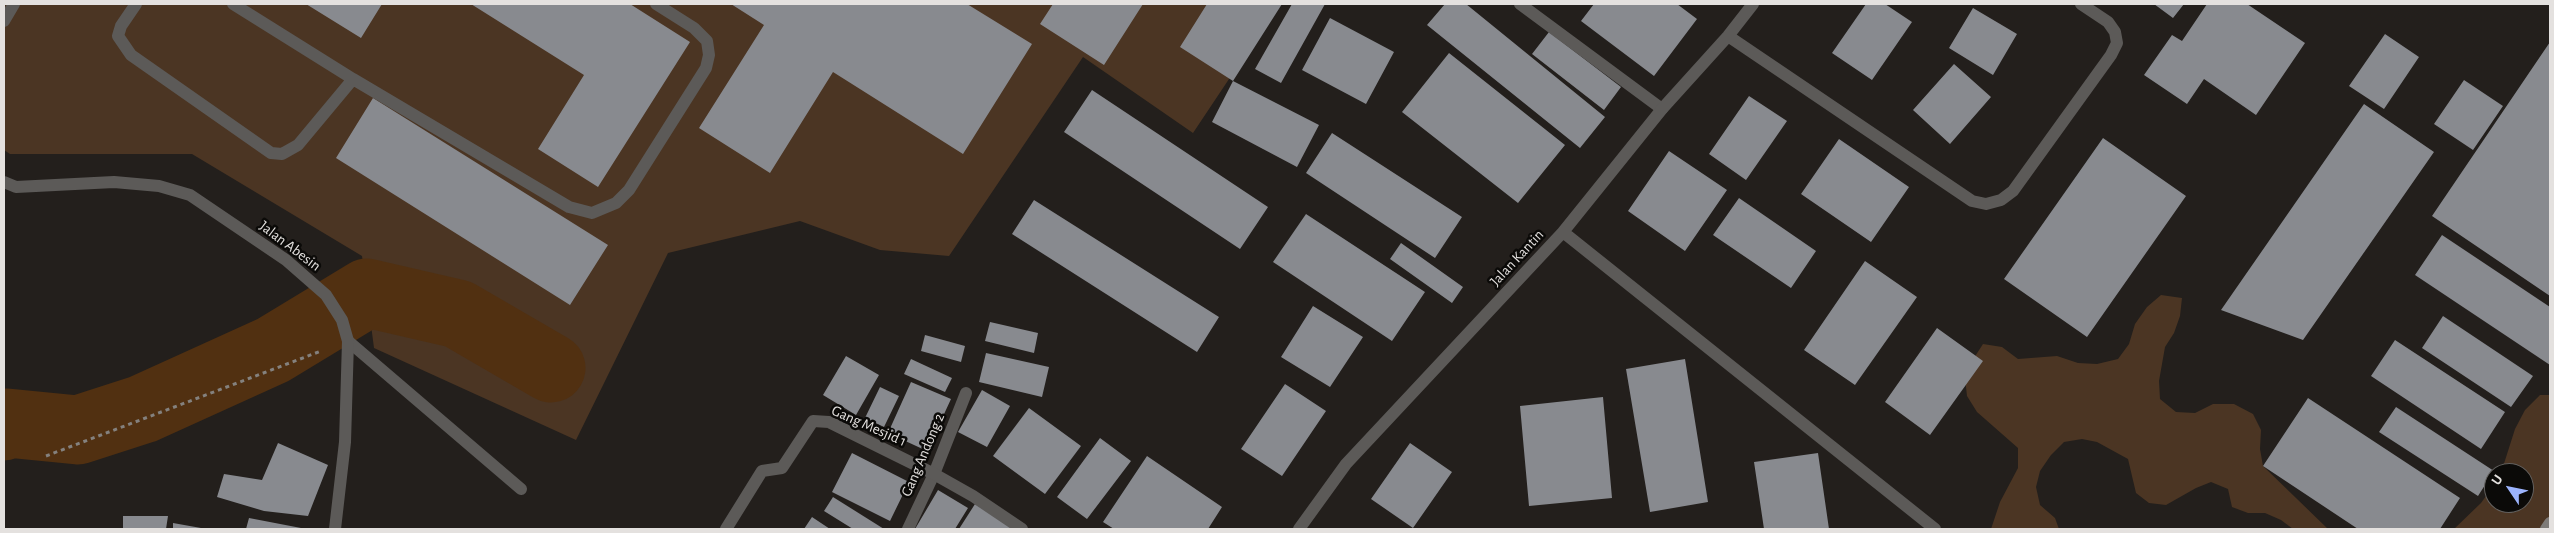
<!DOCTYPE html>
<html>
<head>
<meta charset="utf-8">
<style>
	body { margin:0 }
	#map { position:relative; width:2554px; height:533px; overflow:hidden; background:#231f1c; font-family:"Alegreya Sans",sans-serif }
	canvas { display:block }
	.frame { position:absolute; inset:0; border:5px solid #e4e1df; pointer-events:none }
	.north { position:absolute; left:2484px; top:463px; width:50px; height:50px; box-sizing:border-box; background:#0b0a08; border:1px solid #62605e; border-radius:50%; rotate:304deg; font-size:14px; font-weight:700; line-height:20px; text-align:center; color:#e4e1df }
	.north::after { content:''; display:block; margin:auto; width:18px; height:22px; background:#9cb4fd; clip-path:polygon(50% 0,100% 100%,50% 72%,0 100%) }
</style>
</head>
<body>
<div id="map">
<canvas width="2554" height="533"></canvas>
<div class="frame"></div>
<div class="north">U</div>
</div>
<script>
const c = document.querySelector('canvas').getContext('2d');
c.lineJoin = 'round';
function fill(path, color) { c.fillStyle = color; c.fill(path, 'evenodd'); }
const poly = rows => new Path2D(rows.map(r => 'M' + r).join(''));
function strokePath(path, color, width, dash) { c.strokeStyle = color; c.lineWidth = width; c.lineCap = dash ? 'butt' : 'round'; c.setLineDash(dash || []); c.stroke(path); }
function label(font, color, halo, rows, align = 'center') {
  c.font = font + ' "Alegreya Sans",sans-serif'; c.lineWidth = 5; c.setLineDash([]); c.textBaseline = 'middle'; c.strokeStyle = halo; c.fillStyle = color; for (const [text, x, y, turn = 0] of rows) {
    c.save(); c.translate(x, y); c.rotate((+turn || 0) * Math.PI / 180); c.textAlign = isNaN(turn) ? turn : align; if (halo) c.strokeText(text, 0, 0); c.fillText(text, 0, 0); c.restore();
  }
}
fill(poly([
	[4,4,1279,4,1193,133,1083,57,949,256,880,250,800,221,668,253,576,440,374,348,362,256,192,154,10,154,4,150],
	[2161,295,2182,298,2180,316,2174,333,2165,347,2159,381,2160,399,2176,412,2195,413,2213,404,2234,404,2253,414,2261,430,2260,449,2263,466,2328,529,2293,529,2281,520,2265,513,2248,513,2232,507,2228,489,2211,482,2196,488,2166,505,2149,503,2136,493,2128,459,2097,442,2082,439,2064,442,2051,455,2040,471,2036,487,2040,505,2055,518,2059,529,1991,529,2000,502,2018,468,2018,448,1977,412,1967,396,1965,378,1972,361,1983,344,2002,347,2018,359,2057,356,2078,363,2097,364,2118,359,2129,344,2135,324,2147,307],
	[2540,395,2550,395,2550,529,2454,529,2481,503,2494,485,2494,503,2524,503,2524,473,2501,473,2515,429,2525,410]
]), '#4b3523');
strokePath(poly([
	[4,426,7,423,78,430,143,409,273,350,367,293,458,314,551,368]
]), '#513011', 69);
fill(poly([
	[306,4,382,4,361,38],
	[471,4,630,4,690,42,598,187,538,149,584,75],
	[731,4,967,4,1032,44,963,154,833,72,770,173,699,128,764,25],
	[1053,4,1143,4,1104,65,1040,24],
	[1207,4,1282,4,1233,81,1180,47],
	[1292,4,1325,4,1281,83,1255,69],
	[1445,4,1466,4,1605,117,1580,148,1427,25],
	[1594,4,1677,4,1697,19,1654,76,1581,21],
	[1866,4,1885,4,1912,22,1872,80,1832,53],
	[2154,4,2184,4,2173,18],
	[2207,4,2247,4,2305,43,2256,115,2204,79,2187,104,2144,75,2172,35,2182,41],
	[1973,8,2017,34,1993,75,1949,48],
	[1330,18,1394,52,1366,104,1302,70],
	[1549,32,1621,87,1604,110,1532,54],
	[2385,34,2419,57,2384,109,2349,86],
	[2550,42,2550,296,2432,216],
	[1449,53,1565,145,1518,203,1402,112],
	[1954,64,1991,97,1950,144,1913,110],
	[2464,80,2503,106,2473,150,2434,124],
	[1233,81,1319,125,1297,167,1212,122],
	[1092,90,1268,207,1240,249,1064,132],
	[1749,96,1787,121,1746,180,1709,154],
	[373,98,608,245,570,305,336,158],
	[2364,104,2434,152,2303,340,2221,310],
	[1332,133,1462,217,1435,258,1306,173],
	[2103,138,2186,196,2087,337,2004,279],
	[1839,139,1909,187,1871,242,1801,194],
	[1669,151,1727,190,1685,251,1628,211],
	[1739,198,1816,251,1791,288,1713,235],
	[1034,200,1219,317,1197,352,1012,234],
	[1306,214,1425,292,1392,341,1273,262],
	[2442,235,2550,307,2550,365,2415,275],
	[1401,243,1463,287,1452,303,1390,259],
	[1865,261,1917,297,1855,385,1804,350],
	[1313,306,1363,337,1330,387,1281,357],
	[2443,316,2533,376,2511,407,2422,348],
	[990,322,1038,333,1034,353,985,341],
	[1937,328,1983,361,1930,435,1885,402],
	[925,335,965,346,961,362,921,351],
	[2395,340,2505,412,2481,449,2371,376],
	[986,353,1049,367,1042,397,979,382],
	[846,356,879,375,856,415,823,395],
	[911,359,952,378,945,392,904,374],
	[1685,359,1708,502,1650,512,1626,369],
	[911,382,951,399,927,451,888,433],
	[1285,384,1326,411,1282,476,1241,449],
	[880,387,899,396,884,427,865,418],
	[982,390,1010,406,987,447,958,432],
	[1603,397,1612,498,1529,506,1520,406],
	[2308,398,2460,498,2440,529,2358,529,2263,466],
	[2396,407,2494,471,2478,496,2379,432],
	[1029,408,1081,446,1045,494,993,456],
	[1100,438,1131,461,1087,519,1057,497],
	[278,443,328,465,308,516,264,511,217,497,224,474,262,480],
	[1410,443,1452,472,1413,528,1371,499],
	[852,453,909,482,890,521,832,492],
	[1818,453,1829,529,1764,529,1754,462],
	[1147,456,1222,507,1208,529,1114,529,1103,522],
	[938,490,968,508,955,529,915,529],
	[833,497,884,529,853,529,824,511],
	[975,504,1017,529,959,529],
	[123,516,168,516,166,529,123,529],
	[812,517,830,529,804,529],
	[249,518,301,528,301,529,246,529],
	[173,523,201,528,200,529,173,529]
]), '#888a8f');
strokePath(poly([
	[46,456,321,351]
]), '#84817e', 3, [4, 4]);
strokePath(poly([
	[136,4,121,26,118,36,131,55,271,153,282,154,298,145,353,79,569,207,592,213,616,203,629,190,706,68,709,55,707,41,694,28,656,4],
	[233,4,353,79],
	[1520,4,1662,109],
	[4,21,14,4],
	[348,341,521,489],
	[908,529,934,474,966,393]
]), '#5c5a58', 12);
strokePath(poly([
	[1728,36,1972,201,1986,204,2001,200,2013,191,2111,55,2117,43,2115,32,2108,22,2081,4],
	[4,182,16,187,114,182,159,186,190,195,286,260,326,295,342,320,348,341,345,442,335,529],
	[1563,232,1935,529],
	[726,529,762,471,782,468,813,421,829,422,934,474,973,496,1022,529],
	[1299,529,1346,464,1563,232,1662,109,1728,36,1753,4]
]), '#5c5a58', 12);
strokePath(poly([
	[2546,529,2550,523]
]), '#7e7b78', 12);
label('15px', '#e4e1df', '#0b0a08', [
	["Jalan Abesin",290,246,37],
	["Jalan Kantin",1517,258,-47],
	["Gang Mesjid 1",869,426,24],
	["Gang Andong 2",923,455,-67]
]);
</script>
</body>
</html>
